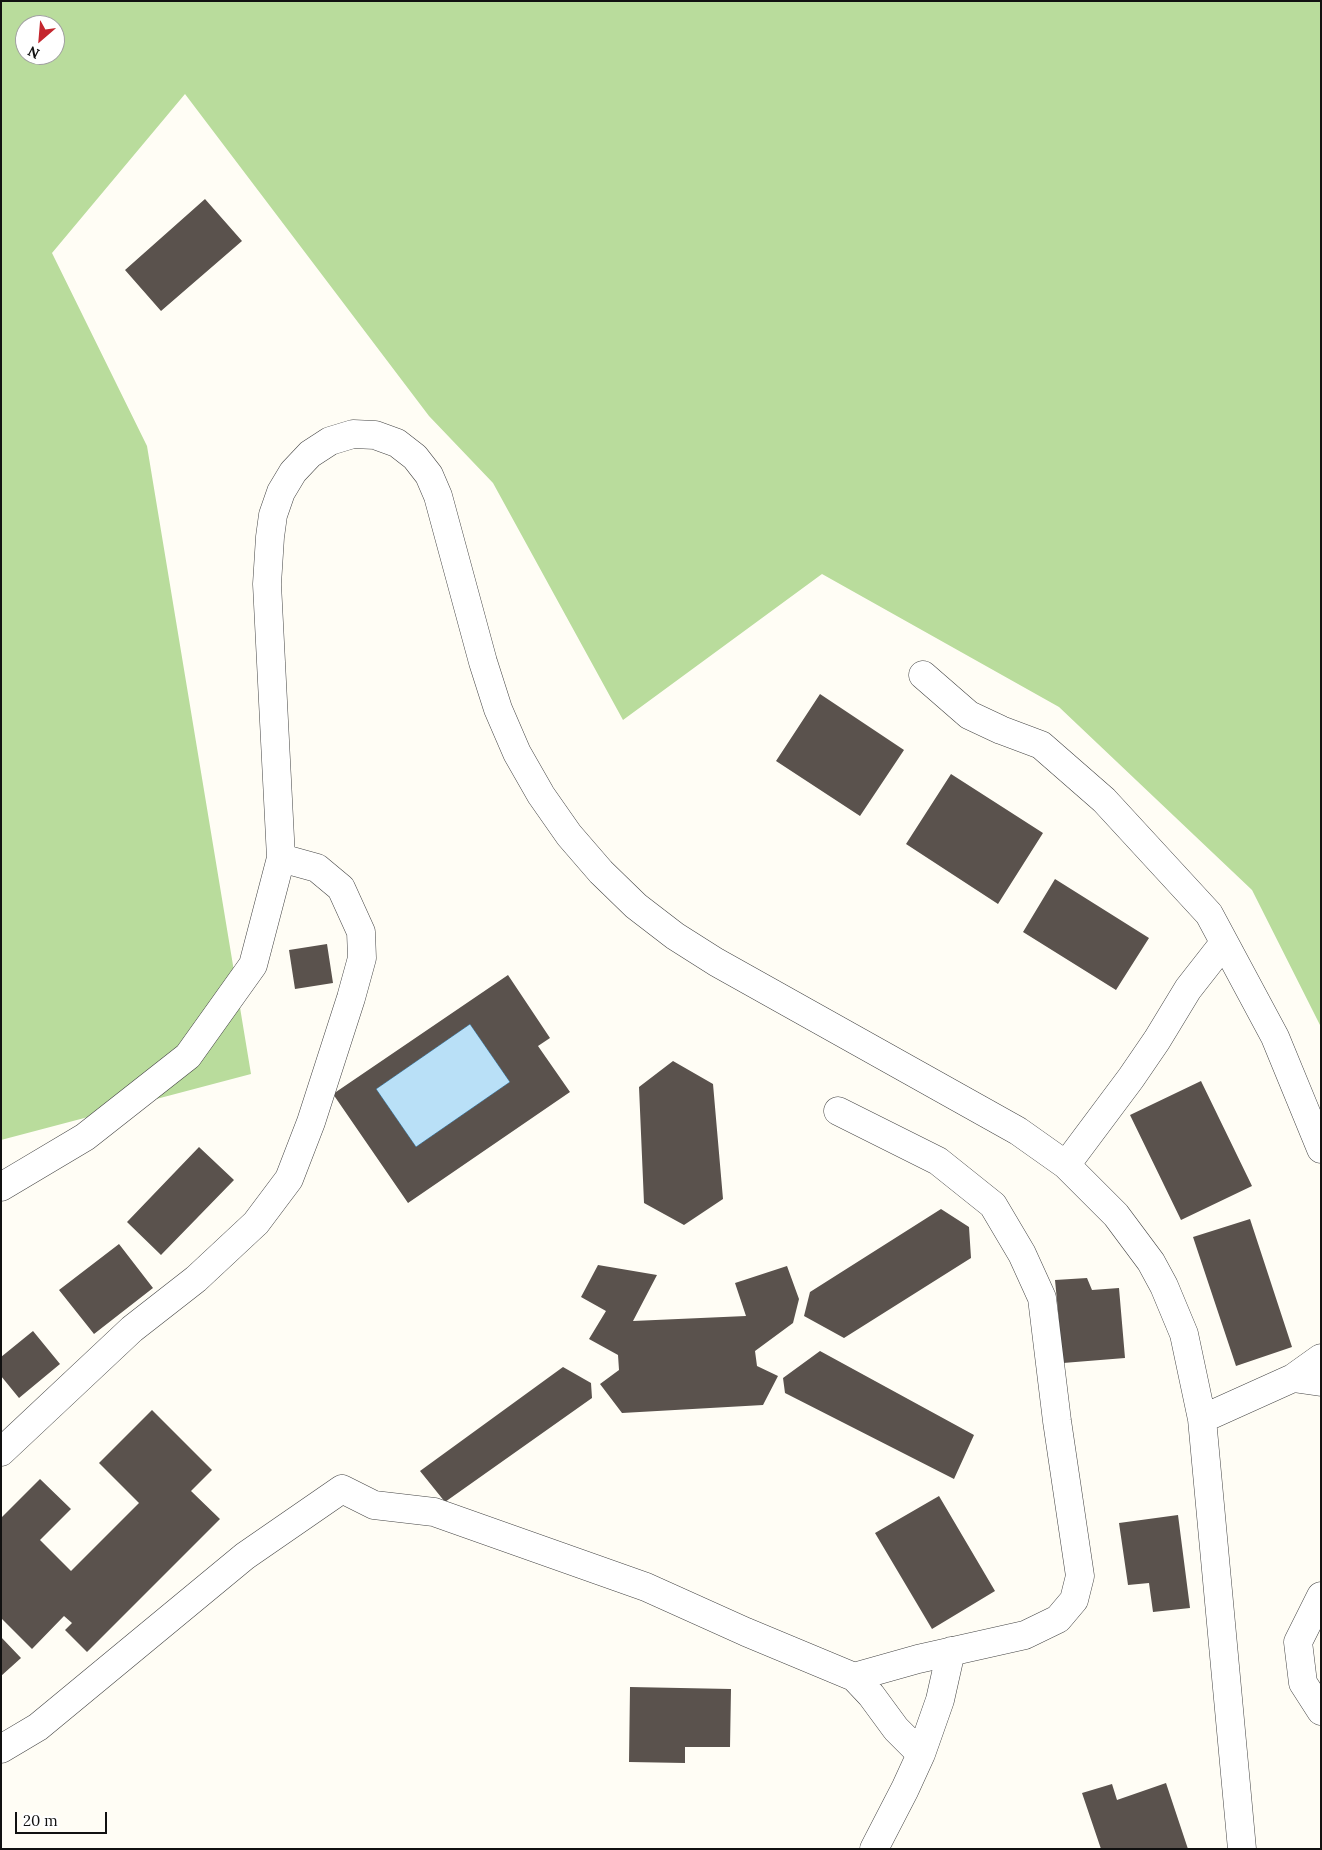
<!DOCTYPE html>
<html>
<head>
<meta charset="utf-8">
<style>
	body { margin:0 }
	#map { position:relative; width:1322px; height:1850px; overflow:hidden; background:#fffdf5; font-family:Lora,serif }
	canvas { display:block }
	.frame { position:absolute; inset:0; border:2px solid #111; pointer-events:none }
	.north { position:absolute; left:15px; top:15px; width:50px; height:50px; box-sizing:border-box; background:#fff; border:1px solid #a0a0a0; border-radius:50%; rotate:207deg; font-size:14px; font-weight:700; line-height:20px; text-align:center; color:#111 }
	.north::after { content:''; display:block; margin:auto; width:18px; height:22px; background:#c4262e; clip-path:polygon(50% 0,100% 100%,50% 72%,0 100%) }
	.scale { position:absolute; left:15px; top:1812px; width:92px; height:22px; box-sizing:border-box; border:2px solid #111; border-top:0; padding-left:6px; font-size:15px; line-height:18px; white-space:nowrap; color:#111; -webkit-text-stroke:4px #fff; paint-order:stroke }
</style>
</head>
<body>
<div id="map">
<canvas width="1322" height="1850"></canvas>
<div class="frame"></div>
<div class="north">N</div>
<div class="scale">20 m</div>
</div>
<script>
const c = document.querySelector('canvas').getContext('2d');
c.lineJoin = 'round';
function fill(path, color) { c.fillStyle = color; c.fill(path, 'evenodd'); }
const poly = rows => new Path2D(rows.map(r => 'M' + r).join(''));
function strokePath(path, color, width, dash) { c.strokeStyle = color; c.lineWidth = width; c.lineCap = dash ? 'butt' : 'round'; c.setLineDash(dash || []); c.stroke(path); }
fill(poly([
	[1,1,1321,1,1321,1027,1252,890,1059,707,822,574,623,720,493,483,429,416,185,94,52,253,147,446,251,1074,1,1140],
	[25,25,55,25,55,55,25,55]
]), '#b9dc9c');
const water = poly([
	[470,1024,510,1082,416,1147,376,1089,470,1024]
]);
fill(water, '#b9e0f7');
strokePath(water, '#3f96cf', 1);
fill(poly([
	[205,199,242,241,161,311,125,270],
	[820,694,904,750,860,816,776,761],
	[951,774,1043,833,998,904,906,844],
	[1055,879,1149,938,1116,990,1023,932],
	[327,944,333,983,295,989,289,950],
	[508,975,550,1038,538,1046,570,1092,408,1203,333,1094],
	[470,1024,510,1082,416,1147,376,1089],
	[673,1061,713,1084,723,1199,684,1225,644,1203,639,1087],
	[1201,1081,1252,1186,1181,1220,1130,1115],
	[199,1147,234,1180,161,1255,127,1222],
	[941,1209,969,1227,971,1258,844,1338,804,1316,810,1292],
	[1250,1219,1292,1347,1236,1366,1193,1237],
	[119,1244,153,1288,94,1334,59,1290],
	[598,1265,657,1275,633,1321,746,1316,735,1283,787,1266,799,1299,793,1323,755,1351,757,1366,778,1376,763,1405,622,1413,600,1384,619,1370,618,1355,589,1339,606,1311,581,1297],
	[1087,1278,1092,1290,1119,1288,1125,1358,1063,1363,1055,1280],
	[33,1331,60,1364,19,1398,1,1376,1,1357],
	[820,1351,974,1435,954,1479,785,1393,783,1378],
	[563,1367,591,1383,592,1398,445,1502,420,1471],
	[152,1410,212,1470,191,1491,220,1519,87,1652,65,1630,72,1623,64,1616,32,1649,1,1618,1,1518,40,1479,71,1509,40,1540,71,1571,139,1503,99,1463],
	[939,1496,995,1591,932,1629,875,1533],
	[1178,1515,1190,1608,1153,1612,1149,1583,1128,1585,1119,1523],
	[1,1637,21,1658,1,1676],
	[630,1687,731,1689,730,1747,685,1747,685,1763,629,1762],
	[1166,1783,1188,1849,1101,1849,1082,1793,1112,1784,1117,1800]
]), '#5a524d');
const minor = poly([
	[923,675,969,715,1001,730,1041,745,1104,800,1209,914,1275,1037,1321,1149],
	[838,1111,938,1161,993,1205,1022,1254,1042,1298,1057,1421,1080,1576,1074,1600,1058,1619,1025,1635,918,1659,854,1677],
	[1066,1165,1131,1078,1157,1040,1188,989,1224,943],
	[1,1187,85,1137,188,1056,253,965,281,858,267,584,270,537,273,515,281,492,293,472,310,454,330,441,353,434,375,435,397,443,415,457,429,475,438,496,483,662,498,709,517,753,541,795,569,835,601,872,636,906,675,936,716,962,1018,1131,1066,1165,1116,1215,1151,1262,1164,1286,1184,1334,1202,1419,1242,1849],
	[1293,1378,1321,1358],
	[1202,1419,1293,1378,1321,1382],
	[1,1452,132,1329,196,1279,256,1223,289,1179,311,1122,351,998,362,958,361,932,341,888,317,868,281,858],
	[1321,1596,1298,1642,1303,1683,1321,1711],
	[1,1749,38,1727,245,1556,342,1489,374,1505,434,1512,646,1587,746,1632,854,1677,871,1695,896,1729,921,1754,905,1789,874,1849],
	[921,1754,940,1700,951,1651]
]);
strokePath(minor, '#444', 29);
strokePath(minor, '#fff', 28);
</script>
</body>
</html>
